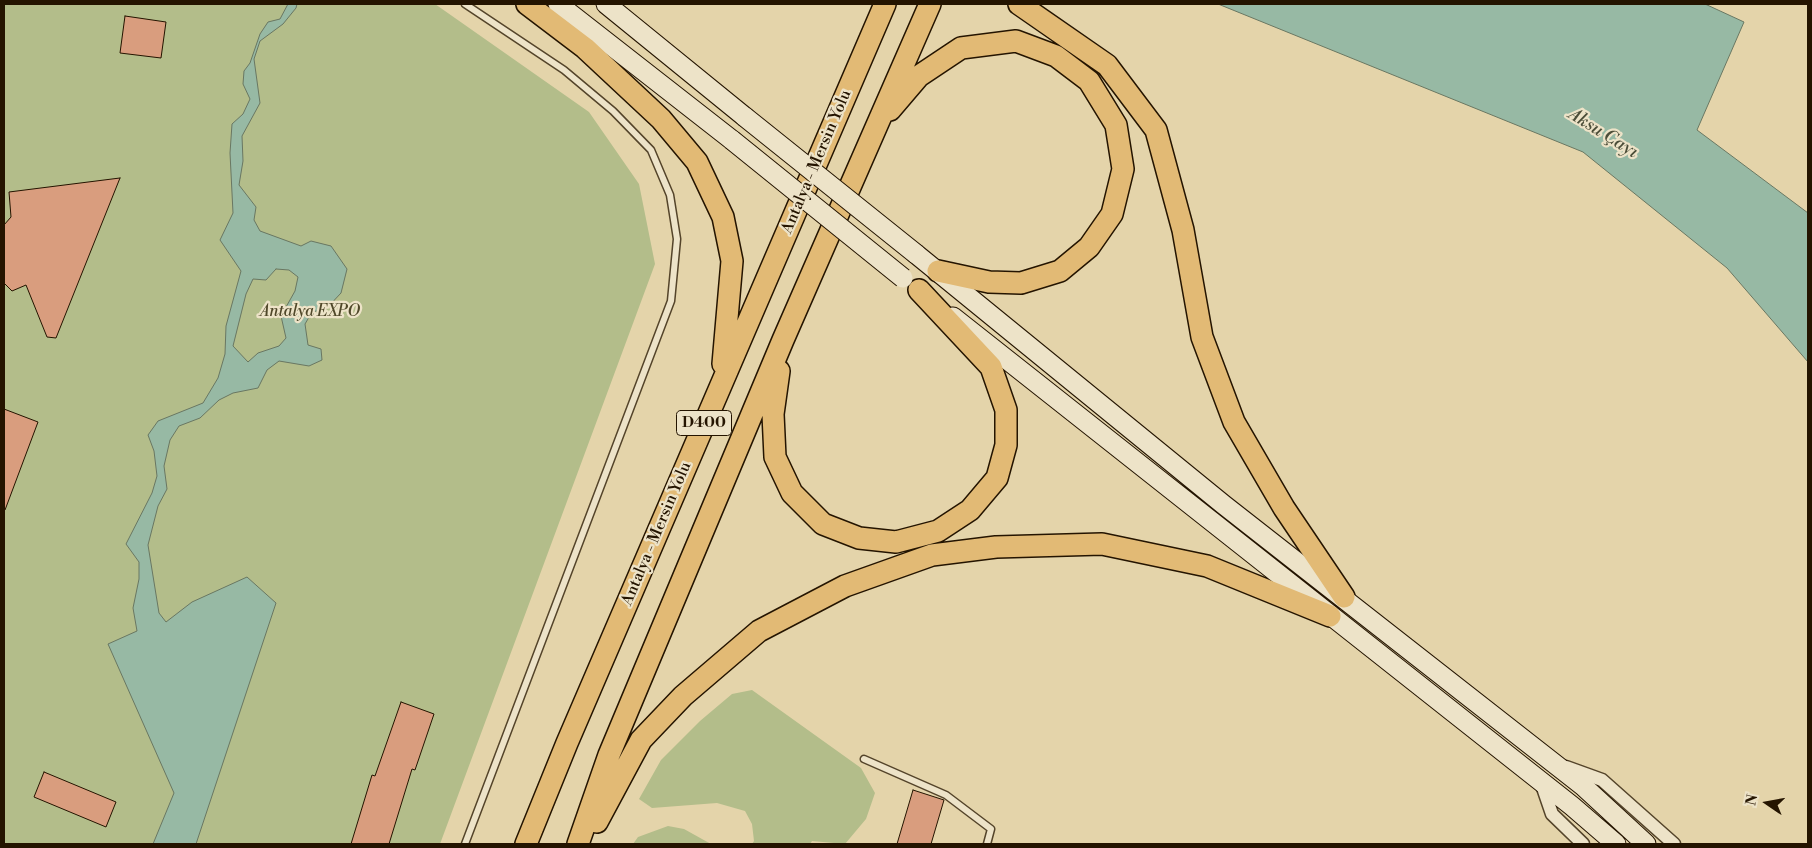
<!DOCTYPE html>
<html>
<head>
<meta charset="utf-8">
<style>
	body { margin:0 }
	#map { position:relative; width:1812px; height:848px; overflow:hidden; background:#e4d4aa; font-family:"Libre Bodoni",serif }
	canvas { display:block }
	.frame { position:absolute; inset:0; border:5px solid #241400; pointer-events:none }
	.north { position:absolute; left:1742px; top:778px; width:50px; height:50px; -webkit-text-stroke:4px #ede3c8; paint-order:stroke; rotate:282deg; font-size:14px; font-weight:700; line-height:20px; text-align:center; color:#241400 }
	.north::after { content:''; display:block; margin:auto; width:18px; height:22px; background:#241400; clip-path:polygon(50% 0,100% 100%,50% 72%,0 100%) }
</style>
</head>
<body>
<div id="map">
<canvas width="1812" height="848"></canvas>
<div class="frame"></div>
<div class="north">N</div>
</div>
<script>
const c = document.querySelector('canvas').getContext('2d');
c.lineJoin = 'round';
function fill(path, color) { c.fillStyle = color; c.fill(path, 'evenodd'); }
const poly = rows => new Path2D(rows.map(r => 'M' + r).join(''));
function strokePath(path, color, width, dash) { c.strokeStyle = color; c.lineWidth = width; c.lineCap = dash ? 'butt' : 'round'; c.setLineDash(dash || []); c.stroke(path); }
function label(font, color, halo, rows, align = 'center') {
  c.font = font + ' "Libre Bodoni",serif'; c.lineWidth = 4.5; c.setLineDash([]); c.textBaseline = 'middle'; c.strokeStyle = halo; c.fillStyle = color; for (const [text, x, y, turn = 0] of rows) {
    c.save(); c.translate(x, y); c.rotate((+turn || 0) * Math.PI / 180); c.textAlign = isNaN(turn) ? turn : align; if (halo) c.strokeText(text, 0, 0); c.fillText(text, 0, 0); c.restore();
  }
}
fill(poly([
	[4,4,435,4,589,112,639,184,655,264,440,844,4,844],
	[752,690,861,768,875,793,866,819,845,844,812,841,810,844,752,844,754,841,752,824,745,811,717,803,652,808,639,799,661,760,700,721,732,694],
	[668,826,684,829,711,844,633,844,638,837]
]), '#b3bd8a');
const water = poly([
	[288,4,297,4,296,8,283,24,260,41,254,59,260,103,242,136,243,161,239,185,256,207,254,220,260,231,301,246,311,241,331,246,347,269,341,293,326,309,312,312,305,324,308,345,321,349,322,360,309,366,279,361,267,370,258,388,233,393,219,400,200,418,179,426,170,440,164,466,167,489,158,506,148,545,159,613,166,622,192,602,247,577,276,603,196,844,153,844,174,793,108,644,137,631,133,608,139,579,139,562,126,544,152,493,157,476,154,451,148,435,158,421,203,403,218,378,225,354,226,326,241,271,220,240,233,213,230,153,232,124,243,114,250,99,243,84,244,71,250,63,260,34,268,22,280,19,288,4],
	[276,269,289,270,298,277,295,291,281,316,286,338,279,346,258,353,248,362,233,346,246,294,253,279,266,280,276,269],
	[1218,4,1705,4,1744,22,1697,130,1808,213,1808,362,1727,268,1583,152,1218,4]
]);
fill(water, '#97b9a4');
strokePath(water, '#697762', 1);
const building = poly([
	[125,16,166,22,161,58,120,53,125,16],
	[120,178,56,338,47,337,26,285,12,291,4,283,4,225,11,217,9,192,120,178],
	[4,409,38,422,5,510,4,509,4,409],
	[401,702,434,714,415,770,412,769,389,844,351,844,372,775,375,776,401,702],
	[44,772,116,802,106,827,34,797,44,772],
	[913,790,944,800,931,844,897,844,913,790]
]);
fill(building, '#d99d7e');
strokePath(building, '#241400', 1);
const service = poly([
	[465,4,564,70,613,111,651,150,670,195,677,239,671,301,465,844],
	[864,759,946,795,991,829,987,844]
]);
const minor = poly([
	[1566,767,1602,780,1674,844],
	[1541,782,1552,814,1583,844]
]);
const secondary = poly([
	[558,4,732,140],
	[606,4,745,117],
	[916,254,1224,505,1583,786,1646,844],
	[953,317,1572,806,1616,844]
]);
const trunk = poly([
	[527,4,585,48,661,119,697,162,723,217,732,261,723,364],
	[1019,4,1107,65,1156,130,1183,230,1202,337,1234,422,1284,508,1344,597],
	[890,110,919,76,961,48,1016,41,1056,56,1089,81,1116,125,1123,169,1112,214,1089,247,1060,271,1021,283,989,282,938,271],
	[779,371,773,414,775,457,792,493,823,524,859,538,896,542,938,531,970,510,997,478,1006,445,1006,410,991,367,919,290],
	[597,822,641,740,683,696,759,631,845,586,932,555,996,547,1102,544,1207,566,1330,616],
	[526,844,567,743,885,4],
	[578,844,609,755,783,340,930,4]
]);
strokePath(service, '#54442a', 9);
strokePath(minor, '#54442a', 15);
strokePath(secondary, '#241400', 21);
strokePath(trunk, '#241400', 24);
strokePath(service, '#ede3c8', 6);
strokePath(minor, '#ede3c8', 12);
strokePath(secondary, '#ede3c8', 19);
strokePath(trunk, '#e2ba75', 21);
const secondaryBridge = poly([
	[745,117,916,254],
	[732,140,903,278]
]);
strokePath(secondaryBridge, '#241400', 21, []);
strokePath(secondaryBridge, '#ede3c8', 19);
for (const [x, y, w] of [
	[704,423,55]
]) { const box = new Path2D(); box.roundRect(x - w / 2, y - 12.5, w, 25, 4); c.fillStyle = '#ede3c8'; c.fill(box); strokePath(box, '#241400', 1); }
label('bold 15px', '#241400', null, [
	["D400",704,423]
]);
label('16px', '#241400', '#ede3c8', [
	["Antalya - Mersin Yolu",817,162,-67],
	["Antalya - Mersin Yolu",657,534,-67]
]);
label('italic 16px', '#4f4729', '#ede3c8', [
	["Antalya EXPO",310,312]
]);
label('italic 18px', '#4c4e39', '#ede3c8', [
	["Aksu Çayı",1603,134,32]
]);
</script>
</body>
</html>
